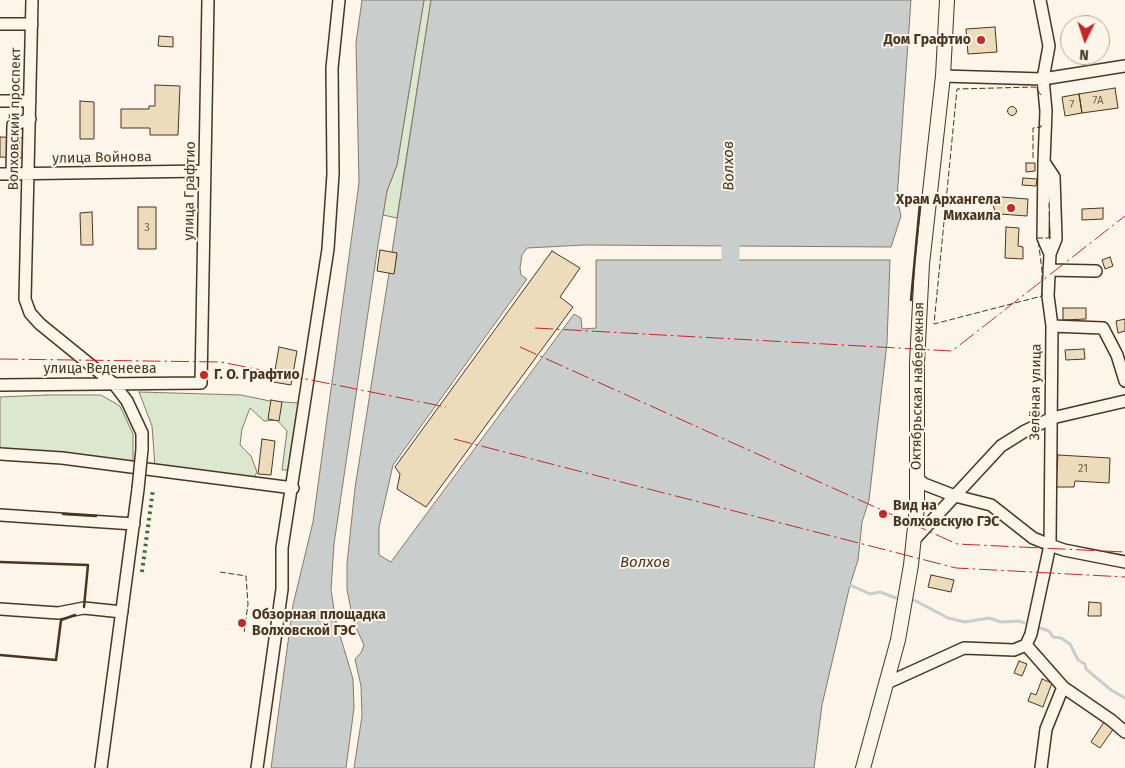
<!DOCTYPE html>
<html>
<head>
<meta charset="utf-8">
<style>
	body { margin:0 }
	#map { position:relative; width:1125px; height:768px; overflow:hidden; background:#fbf6e9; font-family:"Fira Sans",sans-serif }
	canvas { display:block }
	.north { position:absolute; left:1060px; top:15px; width:50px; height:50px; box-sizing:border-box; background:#fbf6e9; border:1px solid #b4a999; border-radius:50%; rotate:184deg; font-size:14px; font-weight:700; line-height:20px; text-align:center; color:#4a3520 }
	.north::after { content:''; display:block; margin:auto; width:18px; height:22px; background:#c62828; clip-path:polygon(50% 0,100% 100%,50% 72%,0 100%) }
</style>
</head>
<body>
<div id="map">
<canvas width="1125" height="768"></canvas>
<div class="north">N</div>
</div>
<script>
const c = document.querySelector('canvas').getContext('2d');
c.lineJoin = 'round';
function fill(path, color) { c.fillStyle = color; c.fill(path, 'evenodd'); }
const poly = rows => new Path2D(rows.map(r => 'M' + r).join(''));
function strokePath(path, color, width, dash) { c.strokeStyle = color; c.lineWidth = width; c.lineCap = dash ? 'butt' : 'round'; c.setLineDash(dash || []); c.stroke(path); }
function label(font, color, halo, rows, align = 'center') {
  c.font = font + ' "Fira Sans",sans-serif'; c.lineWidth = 4; c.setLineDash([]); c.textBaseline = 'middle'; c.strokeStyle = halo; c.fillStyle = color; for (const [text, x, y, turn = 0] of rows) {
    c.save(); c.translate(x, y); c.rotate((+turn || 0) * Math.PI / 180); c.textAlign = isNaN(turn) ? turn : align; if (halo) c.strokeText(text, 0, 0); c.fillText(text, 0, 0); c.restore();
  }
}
const green = poly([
	[424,0,431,0,397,218,383,215,387,191,397,165,424,0],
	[139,392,241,395,270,401,299,403,291,470,282,470,287,431,277,420,264,421,250,408,242,429,240,445,251,456,257,472,254,478,155,467,152,426,139,392],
	[47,395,101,395,120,406,133,434,133,461,0,454,0,397,47,395]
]);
fill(green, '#dce7d0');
strokePath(green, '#887966', 1);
const water = poly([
	[362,0,424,0,397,165,387,191,378,245,334,544,331,590,336,622,353,679,354,708,346,768,271,768,293,605,313,522,359,183,356,43,362,0],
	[431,0,911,0,897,199,901,216,891,247,584,245,527,248,522,255,520,268,521,275,527,279,393,465,379,527,379,555,391,562,574,314,581,318,582,329,596,328,596,260,890,260,887,343,869,500,862,522,858,560,850,585,822,705,814,768,354,768,362,716,361,686,355,659,361,653,364,645,353,621,347,589,347,564,355,488,389,273,394,273,397,253,392,252,431,0]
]);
fill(water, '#c9cecd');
strokePath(water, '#887966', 1);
strokePath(poly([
	[850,585,870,594,880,592,896,598],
	[914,600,948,618,965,622,989,618,1001,622,1020,621,1024,623],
	[1040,628,1049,631,1053,637,1061,638,1070,644,1078,660,1085,664,1086,669,1111,690,1125,698]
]), '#c9cecd', 3);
strokePath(poly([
	[730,284,731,222]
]), '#c9cecd', 18);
const building = poly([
	[995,27,997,52,968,54,966,29,995,27],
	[159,36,173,37,173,47,158,46,159,36],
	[155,85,180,86,178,135,150,135,150,128,121,128,121,109,149,109,149,106,155,106,155,85],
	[1115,88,1118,108,1082,113,1079,94,1115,88],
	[1079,94,1082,113,1065,116,1062,97,1079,94],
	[80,101,94,102,94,139,80,139,80,101],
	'1007.5 111a4.5 4.5 0 1 1 9 0a4.5 4.5 0 1 1-9 0Z',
	[0,137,23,138,22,158,0,157,0,137],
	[1026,163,1035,163,1035,171,1026,172,1026,163],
	[1023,178,1037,179,1036,186,1022,185,1023,178],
	[1001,197,1028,199,1027,216,1000,214,995,211,993,205,996,200,1001,197],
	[138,207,156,207,156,249,138,249,138,207],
	[1103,208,1103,219,1082,220,1082,209,1103,208],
	[92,212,93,245,81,245,80,213,92,212],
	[1006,227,1019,228,1018,246,1023,247,1023,259,1005,258,1006,227],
	[380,250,397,253,394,274,377,271,380,250],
	[552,251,580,268,560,297,573,307,426,507,397,489,400,474,395,467,552,251],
	[1110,257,1113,266,1105,269,1102,260,1110,257],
	[1063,308,1086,308,1086,319,1063,320,1063,308],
	[1125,319,1125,331,1118,333,1116,321,1125,319],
	[279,347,297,351,291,385,273,382,279,347],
	[1084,349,1085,359,1066,360,1065,350,1084,349],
	[271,400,282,402,279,421,268,419,271,400],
	[262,439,275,441,271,475,258,474,262,439],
	[1058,455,1110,458,1109,483,1075,481,1074,487,1056,487,1058,455],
	[931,575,954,580,951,592,928,587,931,575],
	[1089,602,1101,603,1101,616,1088,616,1089,602],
	[1019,661,1027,664,1022,676,1014,673,1019,661],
	[1042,679,1052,683,1043,707,1028,701,1031,693,1036,695,1042,679],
	[1104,722,1114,728,1100,748,1091,742,1104,722]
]);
fill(building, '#ecdcbc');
strokePath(building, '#4a3520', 1);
const minor = poly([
	[32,0,25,299,30,313,40,324,114,384,127,401,142,433,142,449],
	[1040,0,1049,46,1043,79,1046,111,1044,162,1054,177,1056,239,1050,254,1048,296,1052,326,1050,545,1031,634,1026,645,1063,687,1046,729,1041,768],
	[0,24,32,24],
	[943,76,1043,79,1125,66],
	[0,101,30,101],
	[1044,162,1043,238,1050,254],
	[0,174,205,171],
	[12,174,13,125,30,119],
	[1049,270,1096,271],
	[1052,326,1103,328,1117,355,1125,381],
	[0,385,201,383,208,0],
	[0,454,62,458,293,488],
	[917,478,924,484,955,496,991,505,1033,538,1050,545,1064,550,1125,562],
	[0,515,134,524],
	[914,540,1001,446,1025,431,1052,418,1125,401],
	[0,609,58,613,84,608,122,612],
	[887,683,964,648,1014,650,1026,645],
	[1063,687,1111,720,1125,732],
	[101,768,138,489],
	[257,768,282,589,282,548,328,249,333,174,332,68,339,0]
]);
const major = poly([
	[863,768,898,640,911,565,917,507,917,363,922,264,943,76,947,0]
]);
strokePath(minor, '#4a3520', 14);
strokePath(major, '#4a3520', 16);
strokePath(minor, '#fbf6e9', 11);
strokePath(major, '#fbf6e9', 14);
const minorBridge = poly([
	[138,489,142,449]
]);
strokePath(minorBridge, '#4a3520', 14, []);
strokePath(minorBridge, '#fbf6e9', 11);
strokePath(poly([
	[142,572,153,489]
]), '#436837', 4, [2.5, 4]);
strokePath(poly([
	[1041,95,1035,87,957,89,934,324,1042,296,1042,271,1038,238,1050,238,1049,201],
	[1033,158,1033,128,1041,127,1041,125],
	[220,572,246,576,248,604,244,633]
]), '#4a3520', 1, [6, 2.5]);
strokePath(poly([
	[911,300,920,203],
	[63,514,96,516],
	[0,562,88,565,84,607],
	[0,655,56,660,61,620,75,615]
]), '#4a3520', 2.5);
strokePath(poly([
	[535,328,952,351,1125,216],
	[520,347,957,544,1125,552],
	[0,359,221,362,446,407],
	[454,439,956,568,1125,577]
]), '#c62828', 1, [18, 4, 2.5, 4]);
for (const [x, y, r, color] of [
	[981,40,5,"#c62828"],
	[1011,208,5,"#c62828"],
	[204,375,5,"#c62828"],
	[883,514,5,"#c62828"],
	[242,623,5,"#c62828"]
]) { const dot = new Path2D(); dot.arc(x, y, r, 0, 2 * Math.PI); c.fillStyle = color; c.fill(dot); strokePath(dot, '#fbf6e9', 2); }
label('11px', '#725f47', null, [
	["7А",1098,101],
	["7",1072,105],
	["3",147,228],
	["21",1083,469]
]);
label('bold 14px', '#4a3520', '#fbf6e9', [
	["Дом Графтио",971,40,"right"],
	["Храм Архангела",1001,200,"right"],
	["Михаила",1001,216,"right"],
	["Г. О. Графтио",214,375],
	["Вид на",893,506],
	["Волховскую ГЭС",893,522],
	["Обзорная площадка",252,615],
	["Волховской ГЭС",252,631]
], 'left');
label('14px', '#4a3520', '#fbf6e9', [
	["Волховский проспект",15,119,-89],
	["улица Войнова",102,158,-1],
	["улица Графтио",190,191,-89],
	["улица Веденеева",100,369],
	["Октябрьская набережная",918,386,-89],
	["Зелёная улица",1036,392,-89]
]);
label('italic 15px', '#4a3520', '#fbf6e9', [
	["Волхов",729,166,-91],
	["Волхов",645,563]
]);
</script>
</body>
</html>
